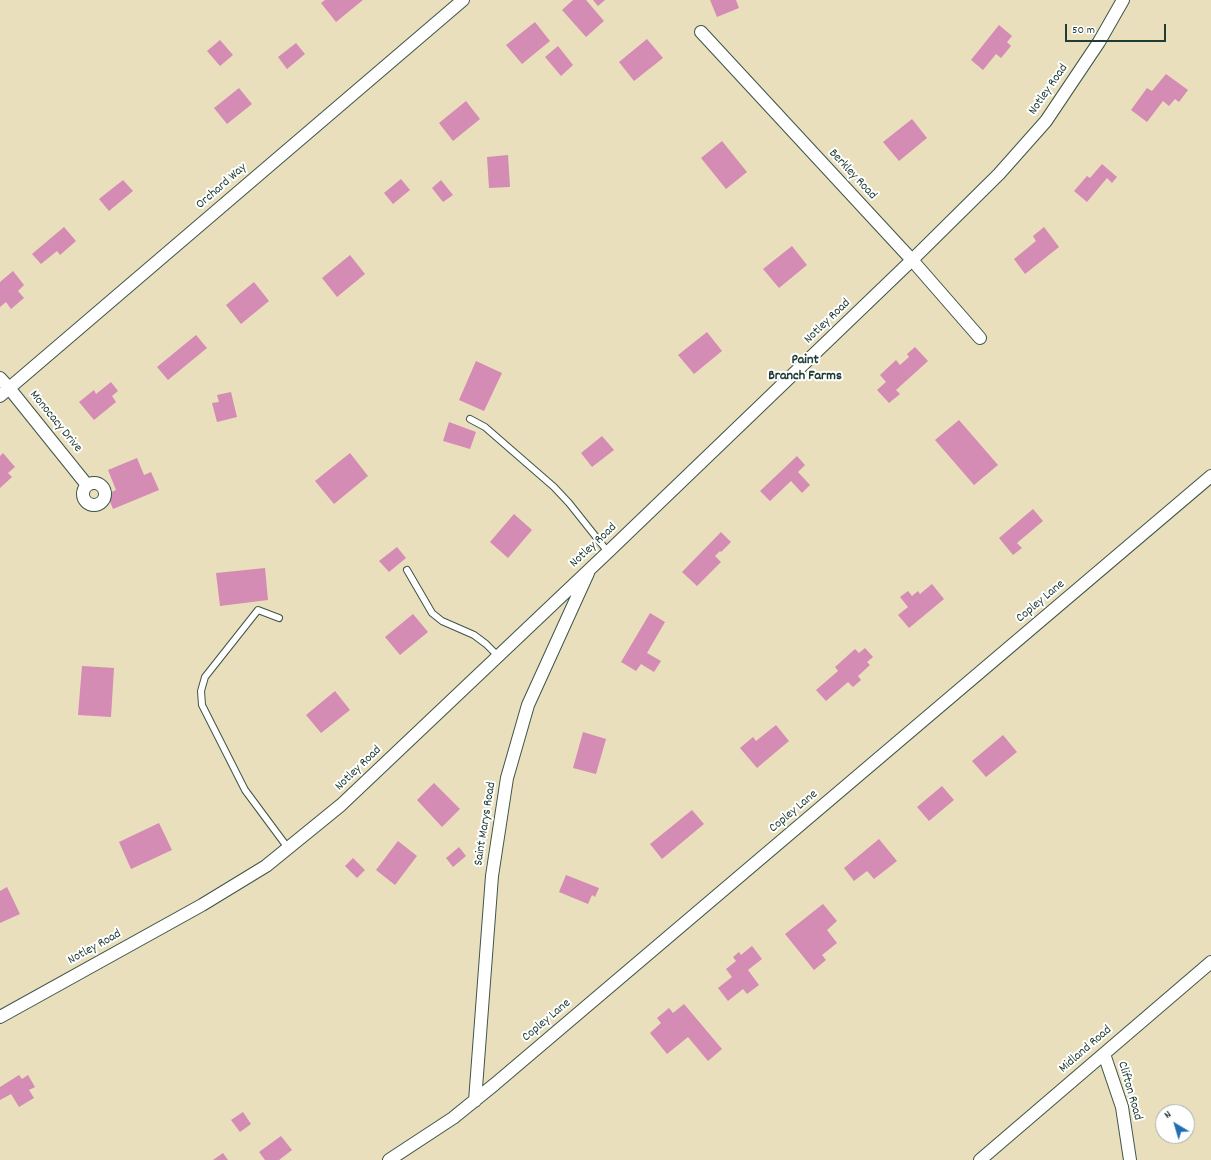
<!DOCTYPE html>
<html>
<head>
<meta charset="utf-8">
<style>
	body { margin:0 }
	#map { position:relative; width:1211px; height:1160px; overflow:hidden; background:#e9dfbc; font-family:Dekko,sans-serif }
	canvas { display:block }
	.north { position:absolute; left:1155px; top:1104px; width:40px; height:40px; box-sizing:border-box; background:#fff; border:1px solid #a5b1ae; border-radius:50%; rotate:322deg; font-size:11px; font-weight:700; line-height:16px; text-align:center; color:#1f3d34 }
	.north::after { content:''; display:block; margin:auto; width:14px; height:18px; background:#1f6fb2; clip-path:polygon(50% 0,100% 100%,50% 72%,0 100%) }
	.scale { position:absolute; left:1065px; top:24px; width:101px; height:18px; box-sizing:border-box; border:2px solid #1f3d34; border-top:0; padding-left:5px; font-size:12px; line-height:14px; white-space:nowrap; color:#1f3d34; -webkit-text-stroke:3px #fff; paint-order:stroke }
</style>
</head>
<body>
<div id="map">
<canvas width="1211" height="1160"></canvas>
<div class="north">N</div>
<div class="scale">50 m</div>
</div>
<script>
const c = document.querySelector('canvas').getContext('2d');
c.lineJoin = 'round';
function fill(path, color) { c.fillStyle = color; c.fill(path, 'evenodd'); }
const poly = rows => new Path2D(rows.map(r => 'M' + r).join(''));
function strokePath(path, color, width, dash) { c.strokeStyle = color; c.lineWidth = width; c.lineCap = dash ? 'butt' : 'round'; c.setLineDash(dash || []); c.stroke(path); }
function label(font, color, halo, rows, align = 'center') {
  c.font = font + ' Dekko,sans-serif'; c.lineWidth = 4; c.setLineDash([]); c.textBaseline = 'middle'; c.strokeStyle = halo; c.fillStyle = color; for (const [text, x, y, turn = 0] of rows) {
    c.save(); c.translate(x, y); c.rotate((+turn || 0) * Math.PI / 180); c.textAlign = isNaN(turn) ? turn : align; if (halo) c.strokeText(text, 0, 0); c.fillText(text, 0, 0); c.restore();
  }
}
fill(poly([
	[325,0,363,0,336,22,321,3],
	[573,0,586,0,604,21,586,37,562,10],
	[593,0,605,0,598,6],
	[710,0,736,0,739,8,717,17],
	[535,22,550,41,522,64,506,45],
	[999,25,1012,36,1007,42,1011,46,1001,58,996,54,983,70,971,60],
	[647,39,663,58,634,81,619,62],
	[220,40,233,55,220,66,207,51],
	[296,43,305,54,287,69,278,57],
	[558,46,573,65,561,76,545,57],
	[1166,74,1188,90,1179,102,1175,99,1169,106,1163,101,1147,122,1131,110,1147,88,1152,91],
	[239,88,252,104,227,124,214,108],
	[466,101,480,119,453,141,439,123],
	[912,119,927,138,899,161,883,142],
	[722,141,747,172,726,189,701,158],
	[508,155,510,187,489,188,487,157],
	[1102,164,1117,177,1112,183,1107,178,1087,202,1074,191,1087,176,1090,178],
	[401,179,410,190,393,204,384,193],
	[123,180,133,191,109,211,99,199],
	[441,180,453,195,443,202,432,188],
	[64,227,76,241,60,255,57,251,41,264,32,254],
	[1044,227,1059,247,1025,274,1014,259,1036,241,1033,236],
	[792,246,807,265,779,288,763,269],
	[350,255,365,274,337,297,322,278],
	[13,271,24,285,18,291,24,298,11,309,6,302,0,307,0,282],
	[254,282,269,301,241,324,226,305],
	[707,332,722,351,694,374,678,355],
	[196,335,207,348,168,380,157,367],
	[915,347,928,361,896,390,900,394,889,403,877,390,886,382,880,375,896,360,900,365,909,357,907,354],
	[476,361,502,373,484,411,459,400],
	[111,382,118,391,112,396,116,402,94,420,79,402,94,390,96,394],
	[231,392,237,417,217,422,212,403,219,402,217,395],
	[959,420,998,465,974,485,935,440],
	[449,422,476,432,470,449,443,441],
	[602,436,614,450,592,467,581,453],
	[3,453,15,467,8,473,12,477,0,488,0,456],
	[350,453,368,476,334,504,315,481],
	[797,456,805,465,798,472,810,485,802,493,791,481,770,501,760,491],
	[137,458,144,475,151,472,159,490,113,509,107,494,116,490,108,470],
	[1033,509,1043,521,1017,543,1022,548,1013,555,999,538],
	[514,514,532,530,508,558,490,542],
	[721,532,731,542,721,552,720,551,715,556,721,562,697,586,682,572],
	[397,547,406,558,389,572,379,561],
	[265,568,268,600,220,606,216,573],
	[932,584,944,599,909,628,898,615,908,607,900,597,908,591,912,596,918,591,920,594],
	[650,613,665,622,647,653,661,661,654,672,641,664,636,671,621,662],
	[413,614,428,632,400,655,385,637],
	[865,648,873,657,867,662,870,665,858,676,861,680,853,687,848,682,826,701,816,690,838,671,835,667,855,649,859,653],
	[82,666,114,668,111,717,78,715],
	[335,691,350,710,321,733,306,715],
	[776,725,789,741,757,768,740,748,753,737,756,741],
	[583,732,606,739,596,774,573,768],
	[1003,735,1017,752,986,777,972,761],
	[434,783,460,809,442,827,417,800],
	[942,786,954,800,929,821,917,807],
	[692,810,704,824,662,859,650,844],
	[159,823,172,850,131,869,119,842],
	[879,839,897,861,874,879,867,871,854,881,844,868],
	[398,841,417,856,395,885,376,870],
	[459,847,466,856,453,867,446,858],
	[353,858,365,870,357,878,345,866],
	[566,875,599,888,595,897,592,895,588,904,559,892],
	[7,887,20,914,0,923,0,891],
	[823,904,837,921,827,930,837,943,822,955,826,960,814,970,785,934],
	[752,946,762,959,748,970,759,985,747,994,743,989,728,1001,718,988,732,977,726,969,736,961,733,957,739,952,741,955],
	[684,1004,722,1049,708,1061,688,1037,667,1054,650,1033,661,1023,657,1018,669,1008,673,1013],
	[19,1075,22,1079,28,1075,35,1087,29,1090,34,1098,19,1107,11,1094,0,1100,0,1087],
	[243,1112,251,1124,240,1132,231,1120],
	[281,1136,292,1150,279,1160,265,1160,259,1152],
	[223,1153,228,1160,213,1160]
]), '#d48bb4');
const service = poly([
	[470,419,485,427,554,487,569,503,608,552],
	[407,570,432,613,442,621,474,635,486,644,498,656],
	[279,618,258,610,205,677,201,691,202,705,245,790,288,848]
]);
const minor = poly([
	[701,32,912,260,980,338],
	[0,378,9,388,87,485],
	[0,396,463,0],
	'83 494a11 11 0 1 1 22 0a11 11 0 1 1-22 0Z',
	[0,1017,202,905,266,866,341,805,608,552,912,260,999,174,1046,121,1099,42,1123,0],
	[1104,1054,1122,1107,1130,1160],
	[475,1101,492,876,507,778,528,705,588,573],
	[389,1160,453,1118,495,1084,1211,476],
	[980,1160,1211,962]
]);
strokePath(service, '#3d5548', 8);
strokePath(minor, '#3d5548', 14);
strokePath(service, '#fff', 6);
strokePath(minor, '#fff', 12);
label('13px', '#1f3d34', '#fff', [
	["Notley Road",1049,90,-55],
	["Berkley Road",852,175,47],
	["Orchard Way",222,187,-41],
	["Notley Road",828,322,-44],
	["Monocacy Drive",55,422,51],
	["Notley Road",594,546,-43],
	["Copley Lane",1041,602,-40],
	["Notley Road",359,769,-44],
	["Copley Lane",794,812,-40],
	["Saint Marys Road",486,824,-81],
	["Notley Road",95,948,-29],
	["Copley Lane",547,1021,-40],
	["Midland Road",1086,1050,-41],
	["Clifton Road",1129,1091,74]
]);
label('bold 14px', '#1f3d34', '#fff', [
	["Paint",805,361],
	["Branch Farms",805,377]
]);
</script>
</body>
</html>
